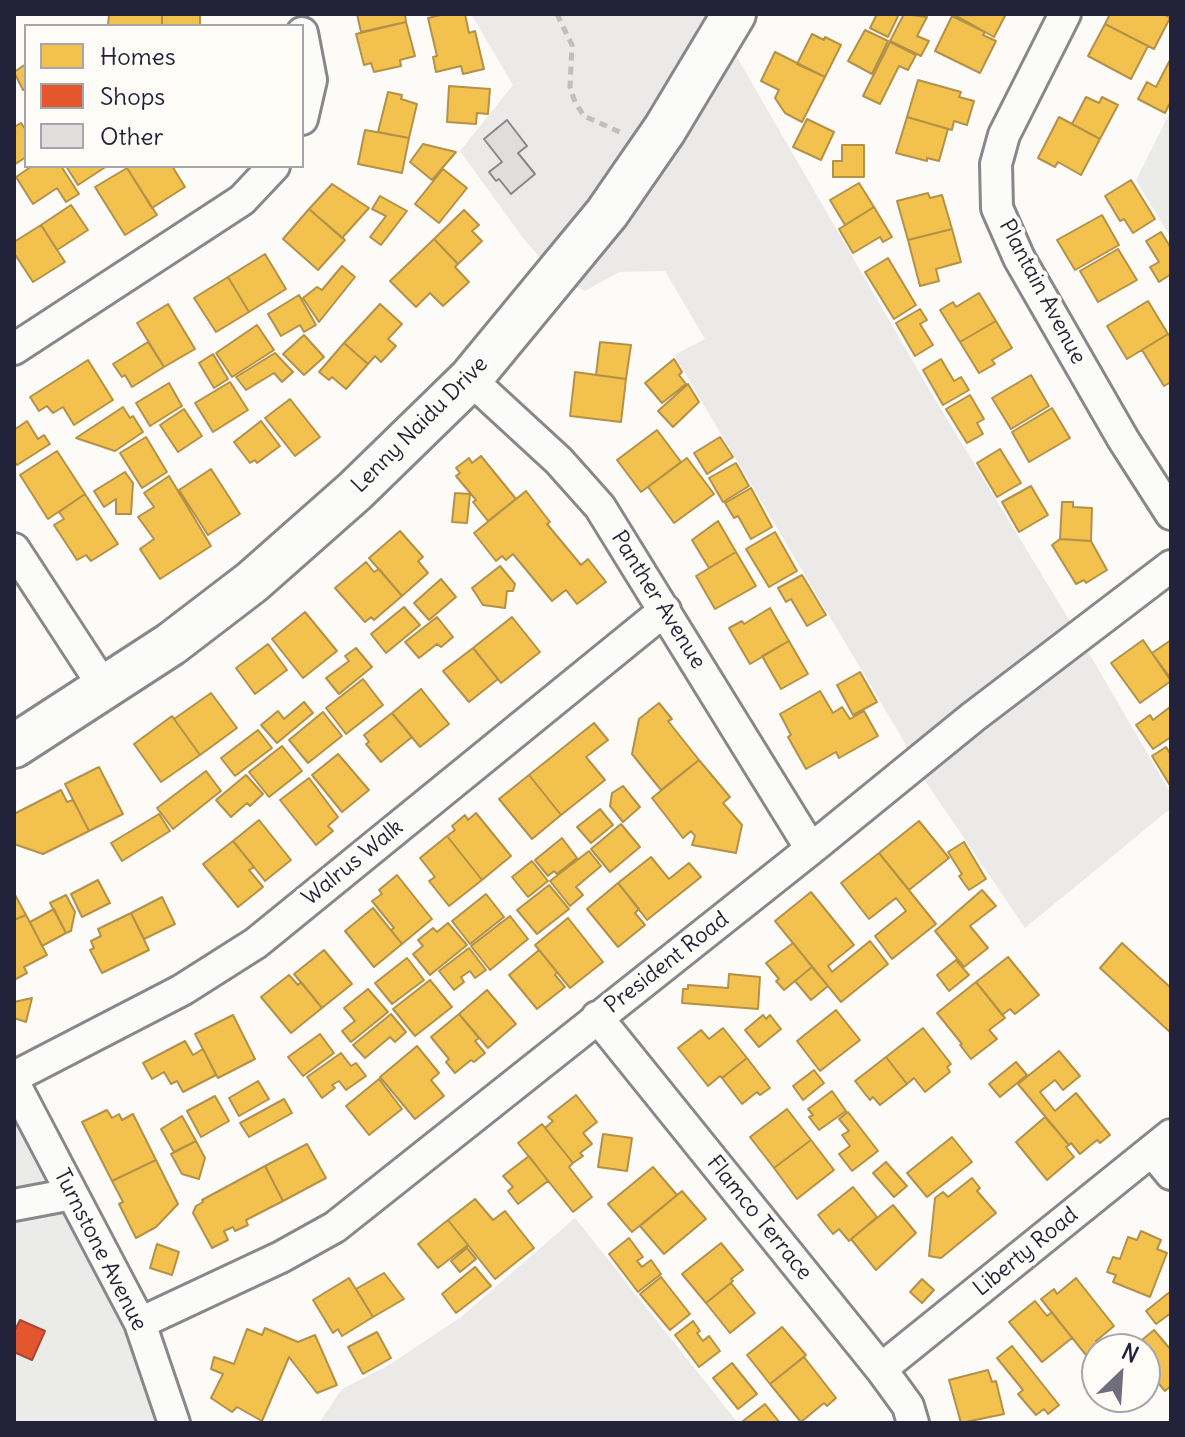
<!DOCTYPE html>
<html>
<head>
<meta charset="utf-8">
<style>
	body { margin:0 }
	#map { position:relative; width:1185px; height:1437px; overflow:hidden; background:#fcfbf8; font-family:Delius,sans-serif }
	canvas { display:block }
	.frame { position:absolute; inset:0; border:16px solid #22223b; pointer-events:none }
	.legend { position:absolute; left:24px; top:24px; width:280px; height:144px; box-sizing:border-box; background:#fdfcf7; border:2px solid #a5a5ac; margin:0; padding:10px 14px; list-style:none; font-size:24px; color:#22223b }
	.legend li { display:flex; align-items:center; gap:16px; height:40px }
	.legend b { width:40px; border:2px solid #a5a5ac }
	.north { position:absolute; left:1081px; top:1333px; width:80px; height:80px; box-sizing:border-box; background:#fdfcf7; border:2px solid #a5a5ac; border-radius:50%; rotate:25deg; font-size:22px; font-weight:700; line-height:32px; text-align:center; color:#22223b }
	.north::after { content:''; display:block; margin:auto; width:28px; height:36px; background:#6e6e7d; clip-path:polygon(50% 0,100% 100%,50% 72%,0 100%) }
</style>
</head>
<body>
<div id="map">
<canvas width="1185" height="1437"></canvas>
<div class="frame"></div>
<ul class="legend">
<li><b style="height:22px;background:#f2c14e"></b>Homes</li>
<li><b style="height:22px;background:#e4572e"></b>Shops</li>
<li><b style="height:22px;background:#dfdedd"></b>Other</li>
</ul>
<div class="north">N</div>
</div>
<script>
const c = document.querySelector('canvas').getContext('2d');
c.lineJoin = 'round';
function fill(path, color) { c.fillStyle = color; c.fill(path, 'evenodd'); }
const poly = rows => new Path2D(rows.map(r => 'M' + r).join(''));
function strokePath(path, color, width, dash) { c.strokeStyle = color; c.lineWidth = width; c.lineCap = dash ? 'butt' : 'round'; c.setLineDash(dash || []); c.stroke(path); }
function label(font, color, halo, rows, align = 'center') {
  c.font = font + ' Delius,sans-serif'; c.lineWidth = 8; c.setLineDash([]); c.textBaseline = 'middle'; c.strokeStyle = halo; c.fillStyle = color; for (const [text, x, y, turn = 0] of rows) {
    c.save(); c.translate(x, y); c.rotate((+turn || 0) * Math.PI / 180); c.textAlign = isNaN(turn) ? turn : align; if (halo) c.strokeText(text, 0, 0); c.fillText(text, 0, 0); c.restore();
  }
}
fill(poly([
	[1171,110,1171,238,1136,180],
	[14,1078,176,1423,14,1423]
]), '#ebebe9');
fill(poly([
	[471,14,712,14,930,391,1079,636,1171,794,1171,808,1025,928,915,766,902,738,674,355,705,339,665,271,619,272,585,291,557,277,523,238,460,151,513,85],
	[575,1218,738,1423,319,1423,342,1389,389,1365,461,1317]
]), '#ebeae8');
const homes = poly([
	[101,14,162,14,162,26,108,25,109,14,101,14],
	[162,14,200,14,200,26,162,25,162,14],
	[357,14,405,14,406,22,361,32,357,14],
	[445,14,465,14,469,33,475,31,484,69,463,74,461,66,436,72,433,57,437,56,428,18,445,14],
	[877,14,899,14,888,37,870,28,877,14],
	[904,14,927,17,917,36,929,41,921,56,890,41,904,14],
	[953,14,1006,14,994,37,953,14],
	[1110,14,1163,14,1170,18,1154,49,1105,24,1110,14],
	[952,16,985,32,983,35,996,41,980,73,935,51,952,16],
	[406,22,415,56,400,60,401,66,374,72,371,63,364,65,356,34,406,22],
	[1105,24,1148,46,1131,79,1088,56,1105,24],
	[865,30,888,41,872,74,848,61,865,30],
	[812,34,824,40,825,37,841,45,825,77,797,64,812,34],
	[890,42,916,55,908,70,899,66,880,104,863,96,890,42],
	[775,52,825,77,802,122,785,113,775,98,779,90,761,81,775,52],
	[1170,60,1171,101,1165,113,1138,99,1147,82,1156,87,1170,60],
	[26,64,26,89,23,90,14,72,26,64],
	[918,80,961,92,959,97,974,101,967,125,954,121,952,130,907,117,918,80],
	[449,86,490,89,488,114,477,113,476,124,447,122,449,86],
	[388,92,402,95,401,99,417,104,409,138,378,132,388,92],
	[1086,97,1099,103,1102,97,1118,105,1100,139,1072,124,1086,97],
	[907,117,948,129,939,161,927,158,927,161,896,153,907,117],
	[1059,117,1100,139,1081,175,1058,162,1055,167,1038,158,1059,117],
	[807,119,834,132,821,160,793,147,807,119],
	[21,123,26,130,26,157,14,165,14,127,21,123],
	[365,130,409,138,402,173,358,164,365,130],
	[423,144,456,152,432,180,410,162,423,144],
	[842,145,864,145,864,177,833,177,833,161,842,161,842,145],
	[32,166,61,166,79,194,66,202,57,188,33,204,16,177,32,166],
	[66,166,107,166,78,185,66,166],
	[129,166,172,166,185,187,152,208,127,168,129,166],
	[127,168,157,215,125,235,95,187,127,168],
	[443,169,467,188,439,223,415,204,443,169],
	[1131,180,1155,219,1133,233,1124,219,1120,221,1105,196,1131,180],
	[859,183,874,207,845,225,830,200,859,183],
	[332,184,369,208,342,238,309,209,332,184],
	[928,193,930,198,942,195,952,229,908,240,897,201,928,193],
	[380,196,407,211,381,245,370,237,386,216,372,209,380,196],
	[71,205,88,230,57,250,41,225,71,205],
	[874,207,892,237,883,242,880,237,853,253,839,229,874,207],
	[309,209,345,240,318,270,283,239,309,209],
	[464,210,479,225,472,231,482,241,458,264,434,239,464,210],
	[1102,215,1119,245,1075,270,1057,240,1102,215],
	[41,225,65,262,33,282,14,253,14,242,41,225],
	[952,229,961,262,936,269,939,281,920,286,908,240,952,229],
	[1161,232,1171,248,1171,274,1159,282,1150,267,1159,262,1146,241,1161,232],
	[434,239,458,264,455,267,469,282,443,306,430,293,416,307,390,281,434,239],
	[1118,249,1137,280,1098,302,1080,271,1118,249],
	[265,254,286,289,249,312,228,277,265,254],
	[888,258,916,305,894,319,865,272,888,258],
	[342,266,355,277,319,322,303,298,317,287,322,290,342,266],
	[228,277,249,312,216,332,194,298,228,277],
	[979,293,996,321,960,342,940,310,953,302,956,307,979,293],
	[299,295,316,325,304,332,300,325,281,336,268,314,299,295],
	[1148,301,1168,334,1127,359,1107,326,1148,301],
	[168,304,195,349,164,367,137,323,168,304],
	[380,304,402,324,388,339,396,346,381,362,375,356,368,364,344,343,380,304],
	[920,309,927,320,920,324,933,345,915,356,896,323,920,309],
	[996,321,1012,348,992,360,995,364,979,373,960,342,996,321],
	[257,325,274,350,232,377,216,353,257,325],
	[1168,334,1171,338,1171,382,1164,386,1142,350,1168,334],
	[304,335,324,357,304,375,283,354,304,335],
	[148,342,164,367,132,387,125,375,122,377,113,364,148,342],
	[600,342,631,345,626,379,596,375,600,342],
	[344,343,368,364,346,389,332,377,329,380,319,372,344,343],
	[275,353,293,372,282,382,274,373,246,390,236,377,275,353],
	[213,354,228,379,214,388,199,363,213,354],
	[674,359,682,372,679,375,686,384,662,403,645,383,674,359],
	[941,359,954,381,961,377,969,390,943,405,923,370,941,359],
	[88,360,113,400,74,425,63,407,53,413,47,406,39,411,30,397,88,360],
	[575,372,626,379,621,422,570,416,575,372],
	[1031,375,1049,406,1011,429,992,398,1031,375],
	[230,382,248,410,213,432,195,403,230,382],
	[169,383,182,406,150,426,136,403,169,383],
	[688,384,699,402,673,427,658,411,688,384],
	[970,395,984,419,977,423,983,434,967,443,946,409,970,395],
	[290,399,320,437,295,456,265,418,290,399],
	[123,407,130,418,133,416,143,432,115,451,76,438,123,407],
	[1052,408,1070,438,1029,462,1012,432,1052,408],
	[184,409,202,436,178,452,160,425,184,409],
	[27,421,38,439,44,435,50,444,17,465,14,461,14,430,27,421],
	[261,421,280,446,257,463,255,460,250,463,234,442,261,421],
	[657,430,681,462,641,492,617,460,657,430],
	[146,437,167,472,142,488,120,453,146,437],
	[720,437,733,457,707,474,694,453,720,437],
	[1000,449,1021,483,997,497,977,463,1000,449],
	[57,451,85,494,48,519,20,475,57,451],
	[481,456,516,499,488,521,473,502,476,500,456,476,460,473,456,468,469,458,472,463,481,456],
	[687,458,714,494,674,523,648,487,687,458],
	[736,463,749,486,723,502,709,478,736,463],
	[211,469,240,514,208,535,179,490,211,469],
	[125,472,133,483,131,514,116,514,116,499,104,507,94,491,125,472],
	[169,476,211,546,160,579,140,549,154,539,138,517,154,507,144,493,169,476],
	[1031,486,1048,515,1019,532,1002,502,1031,486],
	[751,488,772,527,751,539,738,516,734,518,725,503,751,488],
	[526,491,550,522,547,524,581,565,588,559,606,582,577,604,566,590,552,601,513,554,506,560,502,556,496,561,474,533,526,491],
	[455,493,470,494,467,523,452,522,455,493],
	[85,494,118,544,91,561,86,555,77,560,54,525,64,519,59,512,85,494],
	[1062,502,1073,502,1073,507,1092,508,1091,541,1060,539,1062,502],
	[718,521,736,552,709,568,692,540,718,521],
	[400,531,423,557,418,561,428,573,402,596,369,558,400,531],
	[775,532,797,571,769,587,746,549,775,532],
	[1060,539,1091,541,1107,570,1086,583,1084,580,1076,584,1052,545,1060,539],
	[736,552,756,586,715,609,696,576,736,552],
	[366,562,374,572,379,569,402,596,374,620,371,617,365,622,335,588,366,562],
	[500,566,515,584,513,591,507,591,505,608,483,605,472,588,500,566],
	[802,575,826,615,807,626,791,599,786,602,778,588,802,575],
	[441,579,456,597,429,620,414,603,441,579],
	[404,607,420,625,386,653,371,634,404,607],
	[770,608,789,641,750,664,729,628,742,621,744,624,770,608],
	[305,612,337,651,303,678,272,639,305,612],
	[437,617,453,637,441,647,437,644,419,658,405,642,437,617],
	[512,617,540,652,501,683,473,648,512,617],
	[1143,640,1171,681,1140,703,1111,663,1143,640],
	[1171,640,1171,679,1152,653,1171,640],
	[789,641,808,674,781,689,762,656,789,641],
	[268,644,287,670,255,694,236,668,268,644],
	[356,648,372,667,339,694,326,678,349,661,345,656,356,648],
	[473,648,498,679,469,702,443,671,473,648],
	[860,672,877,702,853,715,837,685,860,672],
	[363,679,383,705,346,734,326,708,363,679],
	[421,689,449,724,420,747,392,713,421,689],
	[820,691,833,713,842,707,850,719,864,711,878,736,839,758,836,752,806,769,788,737,791,735,780,714,820,691],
	[211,693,237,728,200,755,174,719,211,693],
	[304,702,313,713,277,743,261,725,278,711,284,719,304,702],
	[659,703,672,719,668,721,699,760,661,790,632,754,639,719,659,703],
	[1170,707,1171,737,1153,749,1136,725,1150,715,1153,720,1170,707],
	[323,712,342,736,308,763,289,740,323,712],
	[392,713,412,737,381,762,366,744,369,742,364,735,392,713],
	[172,716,200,755,161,782,134,744,172,716],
	[594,723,608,740,586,757,605,780,561,815,529,775,594,723],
	[258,730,272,748,235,776,221,758,258,730],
	[282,746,302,771,269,797,249,772,282,746],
	[1166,747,1171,755,1171,787,1152,756,1166,747],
	[338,754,369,790,342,812,312,775,338,754],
	[699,760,730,797,723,803,742,825,736,853,692,845,695,836,691,831,683,838,652,798,699,760],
	[99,767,123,814,89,831,65,784,99,767],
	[206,771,221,791,173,829,157,808,206,771],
	[246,775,263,794,250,806,247,803,231,817,216,800,246,775],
	[529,775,561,815,532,839,499,799,529,775],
	[309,778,338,817,328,826,333,831,316,845,280,800,309,778],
	[623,786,640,807,623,822,610,806,612,793,623,786],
	[61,790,67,802,73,800,89,831,43,854,14,844,14,814,61,790],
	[600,809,613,825,591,843,577,827,600,809],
	[476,813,511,856,482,880,447,836,455,830,452,826,465,815,468,820,476,813],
	[159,814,170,831,122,861,111,843,159,814],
	[259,820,291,860,265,881,233,841,259,820],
	[919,821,949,858,909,890,879,853,919,821],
	[621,824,640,847,610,872,591,849,621,824],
	[447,836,482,880,449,906,429,881,435,877,420,858,447,836],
	[562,838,577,858,557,874,554,871,548,876,535,860,562,838],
	[233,841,254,867,249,870,263,887,238,907,203,864,233,841],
	[964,842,986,879,969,890,959,876,962,874,948,852,964,842],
	[589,851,601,866,576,887,583,895,570,906,550,881,589,851],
	[879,853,936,924,892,959,875,936,906,911,896,898,869,919,841,883,879,853],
	[651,857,669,879,689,863,701,877,647,920,618,883,651,857],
	[532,861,548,881,528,897,512,877,532,861],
	[397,875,432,919,402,944,391,930,394,928,372,901,382,894,379,890,397,875],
	[98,880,110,903,82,917,71,894,98,880],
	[618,883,639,909,635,913,645,925,618,947,587,909,618,883],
	[549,885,569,909,537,934,517,910,549,885],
	[982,890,996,906,970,926,988,948,964,967,935,931,982,890],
	[811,892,854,945,828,966,832,972,870,941,888,964,841,1002,775,921,811,892],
	[14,893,26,915,14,920,14,893],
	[486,894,504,917,470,944,452,921,486,894],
	[66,895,75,912,71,931,66,933,50,903,66,895],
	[162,897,175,924,144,939,131,913,162,897],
	[373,908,402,944,374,967,345,931,373,908],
	[54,909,66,933,42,946,30,922,54,909],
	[131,913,149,950,102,973,90,950,94,948,91,941,101,936,98,929,131,913],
	[26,915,47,955,24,967,27,973,14,980,14,920,26,915],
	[510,916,528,939,490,970,471,946,510,916],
	[568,918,603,962,570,988,535,945,568,918],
	[448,923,467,945,430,975,413,954,423,946,418,940,433,928,437,932,448,923],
	[793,943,812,967,784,990,776,981,779,979,766,963,793,943],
	[1122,943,1171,988,1171,1033,1100,968,1122,943],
	[469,948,486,970,475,978,470,971,461,977,464,982,454,990,439,971,469,948],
	[324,950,352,984,322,1008,294,974,324,950],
	[539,950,557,972,555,975,565,987,537,1009,509,975,539,950],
	[1008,957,1039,995,1015,1014,1010,1009,1002,1015,976,982,1008,957],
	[407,958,424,980,392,1004,375,983,407,958],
	[956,960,969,975,949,991,937,975,956,960],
	[812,967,828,986,811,1000,795,981,812,967],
	[729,974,760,977,758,1009,682,1003,683,989,688,989,688,985,728,988,729,974],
	[289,975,298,985,301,982,322,1008,291,1033,261,997,289,975],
	[430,980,452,1007,415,1036,393,1009,430,980],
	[976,982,1005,1018,989,1030,997,1039,971,1059,960,1045,962,1044,937,1013,976,982],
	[368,989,388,1012,351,1042,342,1031,355,1021,344,1008,368,989],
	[487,990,516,1024,488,1048,459,1014,487,990],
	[32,998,26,1022,14,1018,14,1002,32,998],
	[836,1010,860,1040,820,1071,797,1041,836,1010],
	[391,1014,406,1032,395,1042,390,1037,365,1058,353,1045,391,1014],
	[459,1014,479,1038,475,1041,485,1053,474,1062,471,1060,455,1073,446,1062,449,1059,431,1037,459,1014],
	[233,1015,255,1059,218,1078,195,1034,233,1015],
	[763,1015,766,1019,770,1015,781,1029,759,1047,745,1030,763,1015],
	[723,1028,747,1058,722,1078,720,1076,708,1086,678,1048,701,1030,709,1039,723,1028],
	[923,1028,951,1064,947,1067,950,1072,925,1092,914,1078,907,1084,886,1057,923,1028],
	[320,1034,334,1053,303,1076,288,1057,320,1034],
	[185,1041,193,1055,203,1049,216,1075,183,1092,177,1081,171,1084,164,1072,152,1079,143,1063,185,1041],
	[417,1046,439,1073,431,1080,444,1096,415,1119,380,1077,417,1046],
	[1059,1051,1080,1076,1063,1090,1055,1080,1040,1092,1055,1111,1076,1093,1110,1135,1100,1143,1097,1140,1080,1154,1071,1143,1069,1145,1018,1084,1059,1051],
	[341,1053,351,1066,356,1063,366,1076,346,1090,339,1081,332,1085,335,1088,322,1098,307,1077,341,1053],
	[886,1057,907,1084,880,1105,873,1097,870,1100,855,1081,886,1057],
	[747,1058,770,1088,760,1095,757,1092,742,1104,722,1078,747,1058],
	[1016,1062,1027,1075,1000,1097,989,1084,1016,1062],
	[814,1070,824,1083,803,1100,793,1086,814,1070],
	[379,1079,402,1109,369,1135,346,1106,379,1079],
	[258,1081,269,1099,239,1116,229,1098,258,1081],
	[832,1091,846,1111,819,1130,809,1117,813,1115,808,1109,832,1091],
	[576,1095,597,1122,583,1133,592,1144,580,1153,583,1156,573,1163,545,1128,553,1121,548,1117,576,1095],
	[215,1096,229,1121,201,1137,187,1111,215,1096],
	[284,1099,292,1113,249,1137,240,1123,284,1099],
	[787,1109,811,1140,774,1168,750,1137,787,1109],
	[107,1110,112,1118,119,1114,122,1120,133,1114,156,1160,112,1181,82,1122,107,1110],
	[848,1112,878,1151,852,1171,839,1154,850,1146,842,1135,849,1131,839,1119,848,1112],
	[182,1116,196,1141,174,1152,161,1129,182,1116],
	[1045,1117,1069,1145,1066,1147,1074,1157,1047,1180,1016,1142,1045,1117],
	[542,1124,573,1163,569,1167,592,1197,573,1212,518,1143,542,1124],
	[603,1134,632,1138,627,1171,598,1167,603,1134],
	[952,1137,972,1162,927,1197,907,1173,952,1137],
	[811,1140,834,1170,797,1199,774,1168,811,1140],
	[196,1141,205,1158,199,1179,182,1174,171,1154,196,1141],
	[307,1144,326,1178,283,1201,265,1166,307,1144],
	[529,1156,548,1181,518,1204,508,1191,513,1187,503,1176,529,1156],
	[156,1160,178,1204,156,1227,136,1238,119,1204,123,1202,112,1181,156,1160],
	[886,1162,907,1186,894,1197,873,1173,886,1162],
	[265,1166,283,1201,246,1220,248,1225,235,1231,233,1227,224,1231,228,1240,212,1248,193,1213,196,1206,203,1202,202,1200,265,1166],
	[653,1167,677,1195,632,1232,608,1204,653,1167],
	[972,1178,980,1188,977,1191,996,1213,941,1258,929,1256,935,1198,943,1192,948,1197,972,1178],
	[853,1187,877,1217,849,1241,839,1229,833,1234,818,1215,853,1187],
	[682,1191,706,1219,664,1254,640,1226,682,1191],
	[475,1199,493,1220,505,1211,534,1248,495,1279,448,1220,475,1199],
	[893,1205,916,1233,876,1270,851,1239,893,1205],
	[448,1220,468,1245,438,1268,418,1244,448,1220],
	[1141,1231,1161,1240,1157,1249,1167,1253,1150,1297,1113,1282,1116,1275,1107,1272,1113,1257,1120,1259,1128,1237,1137,1240,1141,1231],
	[629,1238,643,1257,637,1261,642,1267,651,1260,661,1274,638,1292,609,1254,629,1238],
	[721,1243,743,1270,731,1279,733,1281,706,1303,682,1274,721,1243],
	[157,1244,179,1252,172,1275,150,1268,157,1244],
	[467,1248,476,1259,460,1272,451,1261,467,1248],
	[475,1267,491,1286,456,1313,442,1294,475,1267],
	[384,1273,404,1299,373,1317,356,1289,384,1273],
	[661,1277,690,1314,670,1330,640,1294,661,1277],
	[349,1278,373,1317,342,1336,338,1329,333,1333,313,1300,349,1278],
	[1076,1278,1114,1326,1096,1341,1099,1345,1086,1355,1041,1299,1054,1289,1057,1294,1076,1278],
	[922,1279,934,1290,922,1303,910,1292,922,1279],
	[731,1283,755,1313,730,1333,706,1303,731,1283],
	[1171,1291,1171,1313,1156,1324,1146,1311,1171,1291],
	[1035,1301,1047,1316,1052,1312,1072,1338,1042,1362,1009,1322,1035,1301],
	[693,1321,700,1331,697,1333,703,1341,709,1336,720,1351,699,1367,675,1335,693,1321],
	[782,1327,806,1355,770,1384,747,1355,782,1327],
	[265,1328,298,1342,315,1335,337,1385,317,1393,289,1357,262,1421,237,1407,232,1412,211,1398,223,1374,211,1369,214,1357,234,1364,247,1329,262,1335,265,1328],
	[1154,1330,1171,1350,1171,1386,1165,1391,1145,1367,1145,1349,1131,1349,1154,1330],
	[377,1332,391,1358,363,1374,348,1347,377,1332],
	[1012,1346,1059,1405,1048,1414,1044,1409,1036,1415,1018,1394,1023,1390,997,1358,1012,1346],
	[804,1357,836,1398,827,1406,824,1403,801,1422,770,1384,804,1357],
	[732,1363,757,1394,738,1409,713,1378,732,1363],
	[988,1370,992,1382,996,1381,1004,1414,961,1423,949,1380,988,1370],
	[765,1404,780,1423,744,1423,743,1421,765,1404]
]);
fill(homes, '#f2c14e');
strokePath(homes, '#b49148', 2);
const shops = poly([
	[20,1320,45,1331,32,1360,14,1352,14,1332,20,1320]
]);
fill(shops, '#e4572e');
strokePath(shops, '#aa4732', 2);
const building = poly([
	[507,120,527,146,518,153,535,174,511,194,499,179,496,181,489,172,502,162,484,139,507,120]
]);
fill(building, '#dfdedd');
strokePath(building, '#88888c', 2);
const street = poly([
	[1065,14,1004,135,996,164,997,208,1019,258,1123,439,1171,514],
	[302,33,311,80,302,119],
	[14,349,242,200,274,166],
	[470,379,559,461,600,507,811,849],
	[14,549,104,687],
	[597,1017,881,1369,908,1406,913,1423],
	[14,1077,182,990,256,943,665,610],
	[14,1083,140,1323,174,1423],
	[1152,1151,1171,1174],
	[14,1205,72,1194],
	[140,1323,281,1257,335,1227,811,849,973,717,1171,566],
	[881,1369,1171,1135]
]);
const secondary = poly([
	[14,746,171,644,252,582,355,491,470,379,607,213,665,129,734,14]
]);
strokePath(street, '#88888c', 36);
strokePath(secondary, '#88888c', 48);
strokePath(poly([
	[557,14,572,45,570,87,575,102,584,116,622,133]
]), '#bfbfc0', 5, [8, 6]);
strokePath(street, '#fbfbf9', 30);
strokePath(secondary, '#fbfbf9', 42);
label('22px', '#22223b', '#fdfcf7', [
	["Plantain Avenue",1042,292,62],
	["Lenny Naidu Drive",420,425,-45],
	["Panther Avenue",658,600,58],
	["Walrus Walk",353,863,-39],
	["President Road",667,963,-38],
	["Flamco Terrace",759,1218,51],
	["Turnstone Avenue",100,1250,63],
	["Liberty Road",1026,1252,-39]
]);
</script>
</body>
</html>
